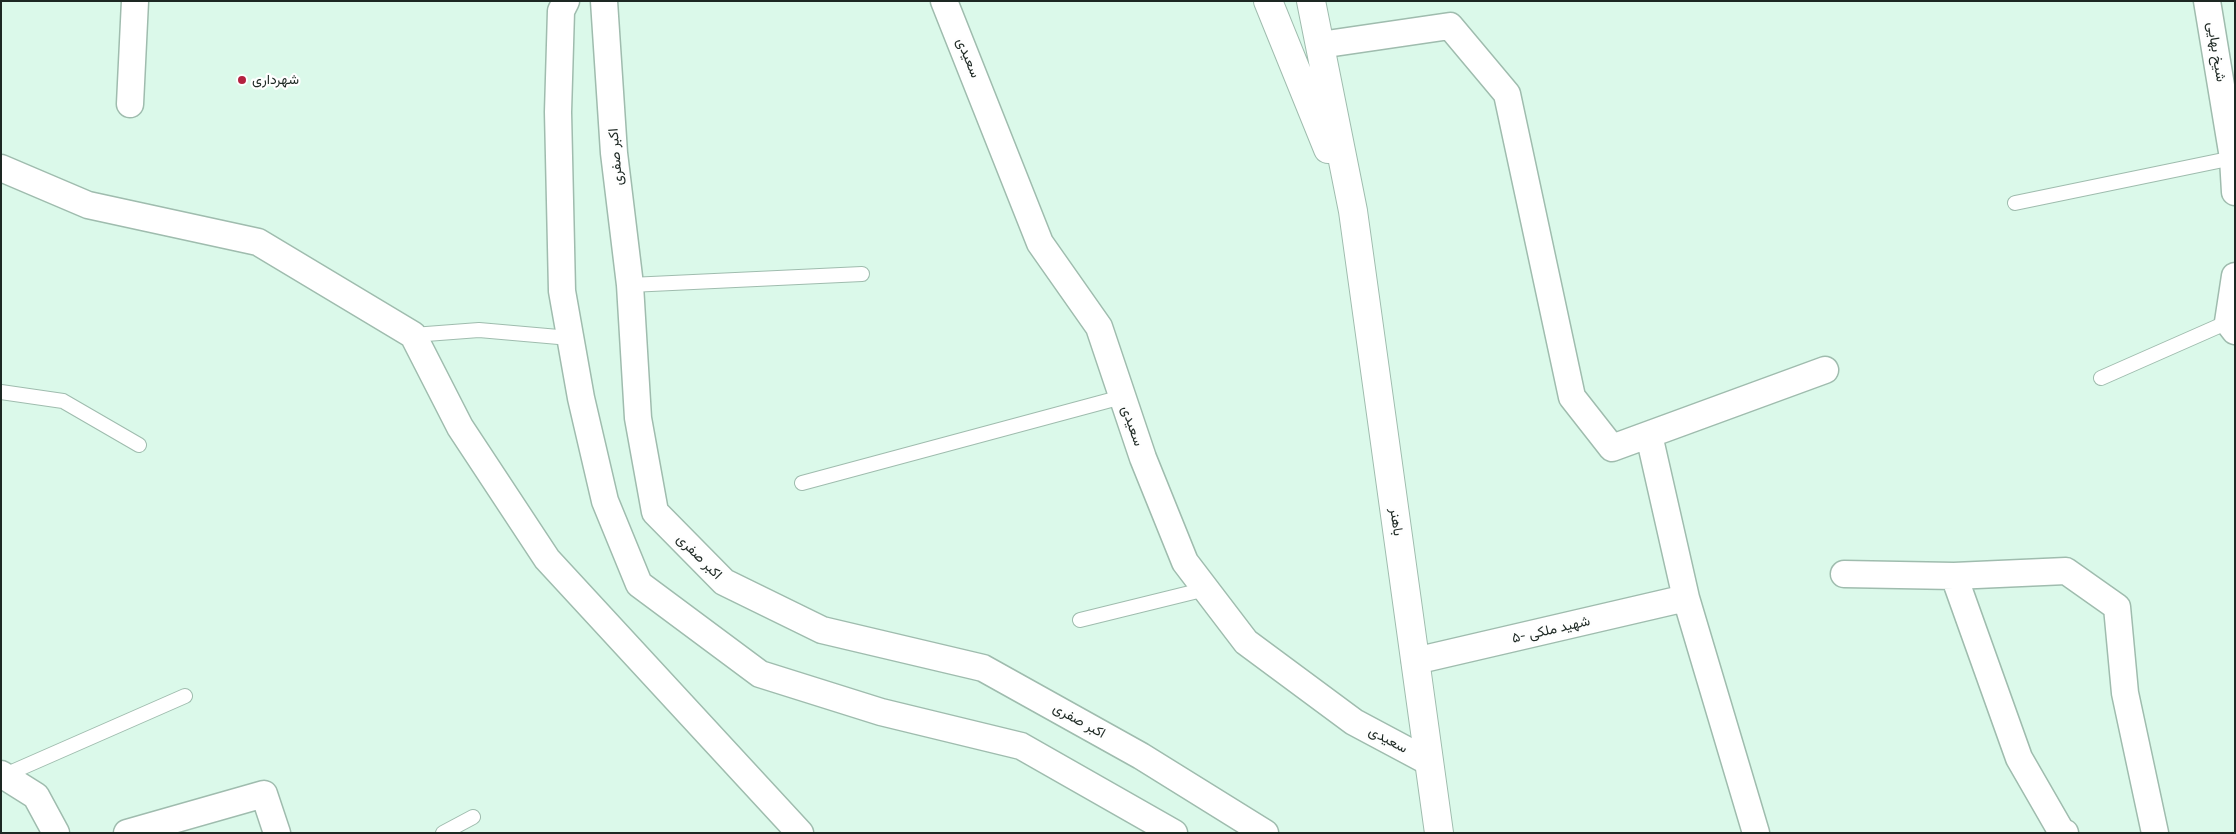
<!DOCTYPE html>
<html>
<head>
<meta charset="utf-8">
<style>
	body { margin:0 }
	#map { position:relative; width:2236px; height:834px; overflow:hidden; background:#dbf9ea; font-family:"Fira Sans",sans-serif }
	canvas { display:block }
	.frame { position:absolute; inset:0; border:2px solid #1d2823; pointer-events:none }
</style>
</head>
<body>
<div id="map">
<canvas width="2236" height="834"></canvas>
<div class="frame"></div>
</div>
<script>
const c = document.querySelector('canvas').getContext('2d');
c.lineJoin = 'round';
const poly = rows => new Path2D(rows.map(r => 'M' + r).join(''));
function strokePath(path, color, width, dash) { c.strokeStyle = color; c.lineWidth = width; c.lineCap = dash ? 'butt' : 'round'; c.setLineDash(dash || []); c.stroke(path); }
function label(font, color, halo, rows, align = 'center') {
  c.font = font + ' "Fira Sans",Vazirmatn,sans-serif'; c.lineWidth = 4.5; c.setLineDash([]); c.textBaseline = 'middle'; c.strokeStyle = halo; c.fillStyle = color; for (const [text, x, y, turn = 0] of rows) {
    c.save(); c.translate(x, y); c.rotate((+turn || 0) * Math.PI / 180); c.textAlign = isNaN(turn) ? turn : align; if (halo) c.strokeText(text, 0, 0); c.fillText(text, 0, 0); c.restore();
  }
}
const service = poly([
	[2015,203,2233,158],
	[630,285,862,274],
	[413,335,479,330,570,338],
	[2101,378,2228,322],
	[1,392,63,401,139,445],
	[802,483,1122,397],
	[1080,620,1206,589],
	[5,775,185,696],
	[443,833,473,817]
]);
const minor = poly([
	[566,1,561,11,558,112,562,291,581,398,605,501,639,584,760,674,881,712,1021,746,1174,833],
	[604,1,614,153,630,285,638,418,655,512,724,582,822,630,983,668,1141,756,1265,833],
	[944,1,1040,243,1099,327,1143,458,1185,562,1246,642,1354,722,1429,762],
	[2207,1,2233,158,2235,192],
	[1320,45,1450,26,1507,94,1572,397,1612,448,1825,370],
	[130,104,135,1],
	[1,168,88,205,258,242,413,335,460,427,547,559,800,833],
	[2235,276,2228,322,2235,331],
	[1649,435,1686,598,1756,833],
	[1844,574,1954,576,2066,571,2117,607,2125,693,2155,833],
	[1954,576,2019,758,2061,831,2065,833],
	[1415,661,1686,598],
	[1,774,36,796,56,833],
	[127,833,264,794,277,833]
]);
const tertiary = poly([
	[1268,1,1328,149],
	[1311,1,1353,211,1439,833]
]);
strokePath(service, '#9fbcae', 16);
strokePath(minor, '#9fbcae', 29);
strokePath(tertiary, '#9fbcae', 30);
strokePath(service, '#fff', 14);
strokePath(minor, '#fff', 26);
strokePath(tertiary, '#fff', 28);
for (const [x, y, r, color] of [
	[242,80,5,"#b42140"]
]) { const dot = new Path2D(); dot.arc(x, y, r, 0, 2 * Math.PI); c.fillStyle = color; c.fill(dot); strokePath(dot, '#fefefe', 2); }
label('14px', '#1d2823', '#fefefe', [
	["شیخ بهایی",2216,52,81],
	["سعیدی",968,58,68],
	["اکبر صفری",616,157,-95],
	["سعیدی",1132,426,71],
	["باهنر",1396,522,82],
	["اکبر صفری",699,557,45],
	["۵- شهید ملکی",1551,630,-13],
	["اکبر صفری",1079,721,29],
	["سعیدی",1388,740,28]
]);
label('14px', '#1d2823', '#fefefe', [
	["شهرداری",252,80]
], 'left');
</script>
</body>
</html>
